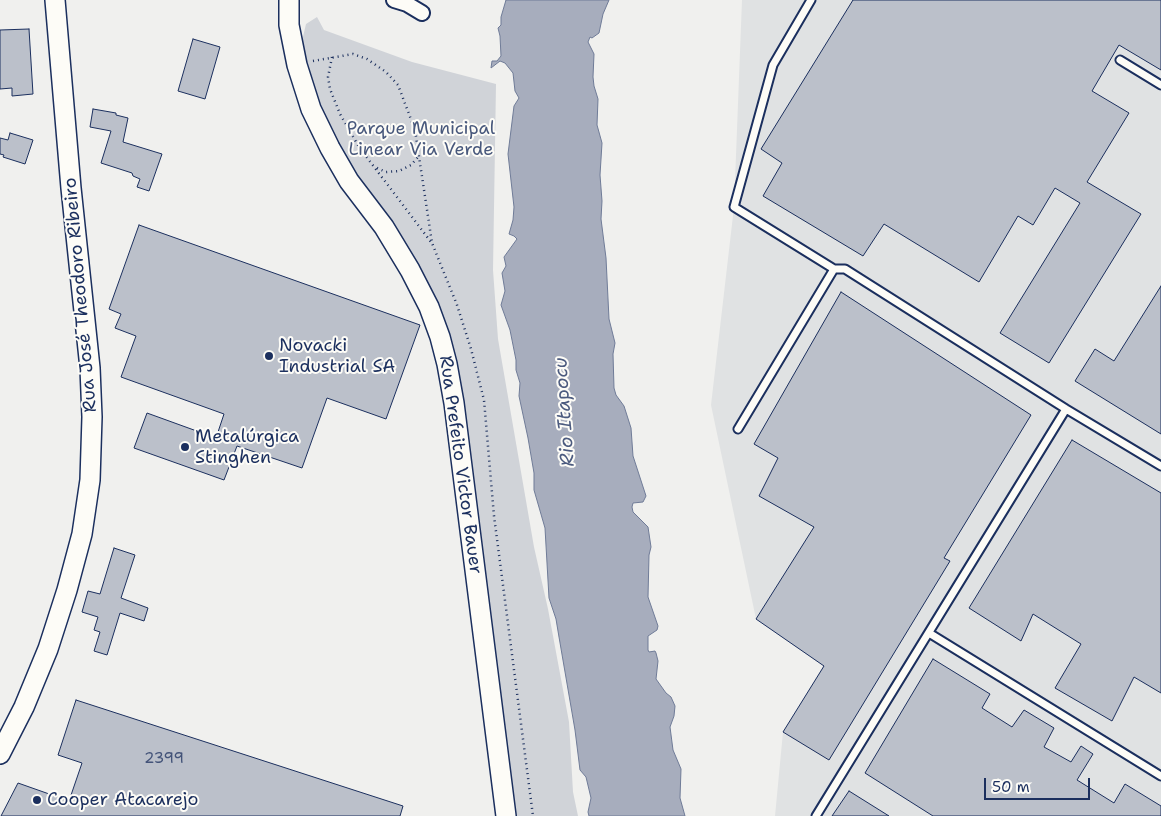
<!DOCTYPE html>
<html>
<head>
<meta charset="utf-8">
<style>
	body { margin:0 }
	#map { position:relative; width:1161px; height:816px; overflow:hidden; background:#f0f0ee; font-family:"Shantell Sans",sans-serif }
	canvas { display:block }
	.scale { position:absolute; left:984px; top:778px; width:106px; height:22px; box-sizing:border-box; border:2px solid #1b2f5e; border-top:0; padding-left:6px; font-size:15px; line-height:18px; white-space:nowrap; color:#1b2f5e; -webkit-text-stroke:4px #fdfcf7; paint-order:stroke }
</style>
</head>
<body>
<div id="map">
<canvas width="1161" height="816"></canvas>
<div class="scale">50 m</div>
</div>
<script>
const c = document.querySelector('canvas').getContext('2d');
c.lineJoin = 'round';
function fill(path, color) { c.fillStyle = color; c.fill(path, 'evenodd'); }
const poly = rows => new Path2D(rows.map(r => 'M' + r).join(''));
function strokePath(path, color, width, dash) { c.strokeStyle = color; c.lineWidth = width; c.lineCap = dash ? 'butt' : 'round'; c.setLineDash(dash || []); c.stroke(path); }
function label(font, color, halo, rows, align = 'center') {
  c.font = font + ' "Shantell Sans",sans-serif'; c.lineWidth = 4; c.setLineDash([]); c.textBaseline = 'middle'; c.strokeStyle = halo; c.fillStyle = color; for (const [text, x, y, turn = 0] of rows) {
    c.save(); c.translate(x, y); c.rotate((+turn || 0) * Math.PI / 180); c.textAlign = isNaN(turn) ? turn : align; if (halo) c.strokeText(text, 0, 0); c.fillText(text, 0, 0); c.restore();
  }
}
fill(poly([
	[742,0,1161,0,1161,816,775,816,783,732,823,666,756,619,711,405,734,207]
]), '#e0e2e3');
fill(poly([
	[317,17,324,30,412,62,496,84,493,270,498,339,534,547,548,609,569,722,573,792,578,816,515,816,457,368,440,307,418,266,358,178,338,146,321,107,304,57,302,41,306,24]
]), '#d0d3d8');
const water = poly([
	[506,0,609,0,603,14,599,33,592,38,590,37,588,42,594,54,593,77,594,86,598,99,597,125,602,143,600,175,602,201,601,219,606,258,609,319,615,343,613,354,614,388,616,395,624,406,631,428,633,456,646,496,643,502,633,503,632,507,633,512,648,527,651,547,649,555,648,597,658,626,657,630,648,636,648,650,649,652,655,651,656,653,658,661,656,679,666,693,671,697,675,706,674,716,670,727,673,750,681,769,680,798,685,816,589,816,588,812,591,798,586,777,580,770,575,730,559,637,556,619,549,598,545,528,534,490,534,473,528,438,519,396,520,383,516,370,516,360,510,330,501,305,505,291,502,273,506,266,504,257,517,239,514,236,509,234,513,220,514,207,508,154,514,106,519,98,515,91,513,73,505,63,500,61,491,68,492,61,497,61,501,56,500,36,498,28,501,25,501,17,506,0]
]);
fill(water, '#a7adbd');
strokePath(water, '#6f7b97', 1);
const building = poly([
	[853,0,1161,0,1161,70,1119,45,1092,91,1129,113,1087,182,1141,214,1049,363,1000,333,1080,203,1055,188,1033,225,1018,216,979,282,884,224,863,256,763,196,782,163,761,149,853,0],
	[29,29,33,94,12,96,12,88,0,89,0,30,29,29],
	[193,39,220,47,205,99,178,91,193,39],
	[93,109,116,113,116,115,128,118,123,142,162,154,149,191,137,187,140,179,133,176,132,173,101,163,111,131,90,127,93,109],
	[10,133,33,140,25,164,3,157,4,155,0,154,0,138,8,140,10,133],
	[139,225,420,325,386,419,327,398,302,468,237,446,224,480,134,448,147,413,216,438,224,414,121,377,136,336,115,328,121,314,109,309,139,225],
	[1161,286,1161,434,1075,381,1095,349,1114,361,1161,286],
	[841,292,1031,415,944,558,950,561,829,760,783,732,824,666,756,619,814,527,759,496,778,458,754,444,841,292],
	[1072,440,1161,493,1161,693,1134,677,1112,721,1055,688,1081,644,1033,614,1021,641,969,608,1072,440],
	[114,548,135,555,121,598,148,608,144,621,120,613,107,655,94,651,100,632,94,630,98,617,82,612,88,591,100,594,114,548],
	[933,659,990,694,982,708,1012,727,1024,710,1054,728,1044,747,1071,762,1081,746,1093,754,1077,780,1114,803,1125,784,1161,806,1161,816,933,816,865,773,933,659],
	[76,700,403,806,400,816,1,816,18,783,69,801,82,763,58,755,76,700],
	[849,791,889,816,832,816,849,791]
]);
fill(building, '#bbc0ca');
strokePath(building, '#1b2f5e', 1);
const lane = poly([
	[811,0,773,65,734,207,834,269],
	[1120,60,1161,85],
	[738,429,834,269,845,269,1066,409,1161,466],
	[929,633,1161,776],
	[816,816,1066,409]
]);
const street = poly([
	[394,0,407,4,422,13]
]);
const secondary = poly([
	[289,0,289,25,297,65,311,109,330,148,349,181,384,227,410,270,429,307,440,337,447,364,454,403,506,816],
	[0,754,24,707,48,649,67,590,82,534,90,480,92,417,90,368,71,188,55,0]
]);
strokePath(lane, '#1b2f5e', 11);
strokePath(street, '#1b2f5e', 18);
strokePath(secondary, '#1b2f5e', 22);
strokePath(poly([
	[332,57,328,77,330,89,340,114,359,147,431,242],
	[313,61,353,54,367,59,386,72,398,85,415,130,432,243,457,305,471,349,484,400,494,516,533,816],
	[377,168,386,172,399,171,411,165,419,156]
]), '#1b2f5e', 2.5, [1, 4]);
strokePath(lane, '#fdfcf7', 7);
strokePath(street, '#fdfcf7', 14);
strokePath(secondary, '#fdfcf7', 19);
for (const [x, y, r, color] of [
	[269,356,5,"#1b2f5e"],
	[185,447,5,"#1b2f5e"],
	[37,800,5,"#1b2f5e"]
]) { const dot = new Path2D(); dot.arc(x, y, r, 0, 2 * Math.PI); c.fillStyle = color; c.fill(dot); strokePath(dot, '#fdfcf7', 2); }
label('15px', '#435379', null, [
	["2399",164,759]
]);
label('18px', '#48587c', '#fdfcf7', [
	["Parque Municipal",421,129],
	["Linear Via Verde",421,150]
]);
label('18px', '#1b2f5e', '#fdfcf7', [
	["Rua José Theodoro Ribeiro",81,295,-95],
	["Rua Prefeito Victor Bauer",460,465,82]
]);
label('18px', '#1b2f5e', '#fdfcf7', [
	["Novacki",279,346],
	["Industrial SA",279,367],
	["Metalúrgica",195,437],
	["Stinghen",195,458],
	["Cooper Atacarejo",47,800]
], 'left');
label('italic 19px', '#4c5b7f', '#fdfcf7', [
	["Rio Itapocu",565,412,-94]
]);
</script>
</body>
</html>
